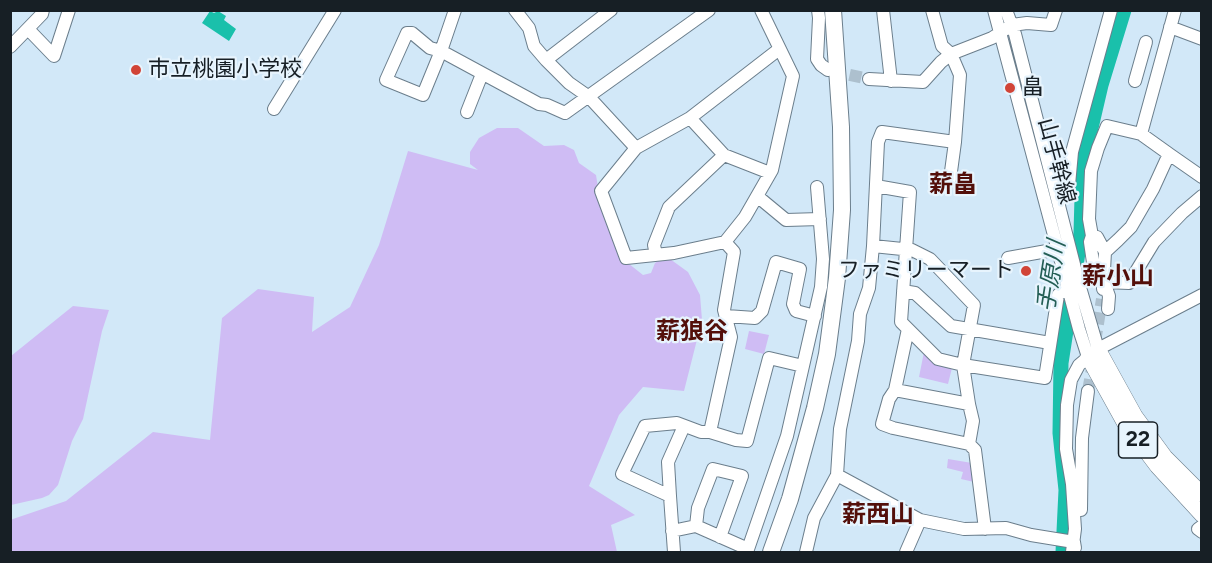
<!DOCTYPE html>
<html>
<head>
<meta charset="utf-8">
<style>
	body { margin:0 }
	#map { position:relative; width:1212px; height:563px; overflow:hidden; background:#d2e8f8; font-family:Figtree,sans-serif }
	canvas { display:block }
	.frame { position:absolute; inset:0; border:12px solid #171f25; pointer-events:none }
</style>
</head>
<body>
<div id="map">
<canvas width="1212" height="563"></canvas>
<div class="frame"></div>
</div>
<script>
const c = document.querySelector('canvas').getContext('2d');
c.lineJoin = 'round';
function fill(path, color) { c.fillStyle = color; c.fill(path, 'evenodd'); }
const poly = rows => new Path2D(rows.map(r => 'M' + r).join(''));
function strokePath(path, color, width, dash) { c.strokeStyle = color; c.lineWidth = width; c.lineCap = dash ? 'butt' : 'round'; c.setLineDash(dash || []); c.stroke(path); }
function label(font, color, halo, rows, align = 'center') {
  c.font = font + ' Figtree,"Noto Sans JP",sans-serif'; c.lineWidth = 4.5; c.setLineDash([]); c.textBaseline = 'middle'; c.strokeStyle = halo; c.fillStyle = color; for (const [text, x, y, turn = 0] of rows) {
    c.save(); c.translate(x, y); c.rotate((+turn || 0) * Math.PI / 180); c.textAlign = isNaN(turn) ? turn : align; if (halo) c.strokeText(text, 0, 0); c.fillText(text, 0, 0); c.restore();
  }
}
fill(poly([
	[497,128,518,128,544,146,564,145,574,150,579,163,596,175,600,200,619,256,643,275,651,273,655,263,663,258,670,259,688,272,700,295,702,320,684,391,643,387,619,415,589,486,635,515,611,525,617,552,11,552,10,520,66,501,153,432,210,440,222,318,258,289,314,297,312,332,350,307,379,245,408,151,478,170,470,164,470,152,479,138],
	[73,306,109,310,102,331,83,419,72,441,58,485,49,495,42,498,11,505,11,356],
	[749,331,769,335,764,354,745,349],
	[924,352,952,368,948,384,919,377],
	[948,459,972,463,974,482,961,479,963,472,947,468]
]), '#cfbcf4');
fill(poly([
	[210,11,214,13,218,11,226,16,224,20,236,29,229,41,202,23]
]), '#1ac0ab');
strokePath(poly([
	[1063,552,1066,490,1060,433,1061,363,1081,233,1083,162,1101,85,1124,10]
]), '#1ac0ab', 15);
strokePath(poly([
	[832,71,869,79],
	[1095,342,1102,299],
	[1088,391,1093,363]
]), '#adc0ce', 12, [12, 6]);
const minor = poly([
	[455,10,441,51,423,95,386,80,407,33,412,33,430,48,441,51,539,104,547,105,565,113,709,10],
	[515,10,529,28,534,46,546,60,569,83,589,97,636,148],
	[761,10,793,76,772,170,745,217,725,242,674,253,626,258,601,191,636,148,690,118,778,50],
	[818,10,819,18,817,59,821,65,828,70],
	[883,10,891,81],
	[994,10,1079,329,1088,357],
	[1006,10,1015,34,1079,284,1098,349],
	[1170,27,1202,39],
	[28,29,54,56,69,10],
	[10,47,42,14,43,10],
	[546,60,611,10],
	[869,79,923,82,941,62,951,54,992,38,1012,25,1027,23,1051,25,1056,10],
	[1135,81,1146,42],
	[274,109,335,10],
	[467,112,482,74],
	[690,118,724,155,770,173],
	[1169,154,1202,177],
	[950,179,955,142],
	[876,186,910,192,901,322,938,359,963,365,969,404,973,421,969,444],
	[757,196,786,220,820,219],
	[1059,203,1069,185,1072,152,1111,10],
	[1092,236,1089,219,1091,171,1098,148,1107,126,1141,134],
	[725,242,734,252,724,310,731,337,710,432,736,440,747,441,769,358,803,366,787,436,747,552],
	[873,246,912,250,930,259,974,305,963,365,1045,378,1058,295,1068,287],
	[656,255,654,245,669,207,724,155],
	[1008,258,1058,249],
	[1079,284,1094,269,1090,242,1092,236,1097,237,1105,252,1118,240,1131,227,1153,189,1169,154,1141,134,1175,10],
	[1103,289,1105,252],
	[903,291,915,293,951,326,1050,343],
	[1108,309,1109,296,1104,282,1129,283,1154,242,1182,213,1202,196],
	[726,316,755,318,762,311,776,262,800,269,793,304,796,311,815,316],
	[908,329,895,390,889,399,882,424,893,428,969,444,975,450,985,529],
	[803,366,821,287,823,259,817,187],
	[895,390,969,404],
	[837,475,920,520,964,529,1006,528,1031,535,1074,542,1075,548],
	[670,496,668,462,684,426],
	[1081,510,1082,438,1088,391],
	[696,526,698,508,713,469,742,476,720,537],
	[1202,526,1198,529,1202,532],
	[672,531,696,526,748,549],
	[674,552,670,496,622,474,645,426,677,423,701,432,710,432],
	[806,552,814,518,837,475,840,429,858,341,860,314,869,288,873,246,878,142,882,132,955,142,960,75,951,54,942,46,932,10],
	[906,552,920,520],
	[1072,552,1075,529,1072,484,1066,449,1067,405,1071,380,1079,365,1098,349,1202,295]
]);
const major = poly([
	[1098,349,1135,416,1165,457,1202,494],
	[1088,357,1124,422,1157,466,1202,515]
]);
const highway = poly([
	[771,552,790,499,815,408,827,354,837,278,842,210,841,127,833,10]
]);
strokePath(minor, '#6b7e8c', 14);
strokePath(major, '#6b7e8c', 16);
strokePath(highway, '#6b7e8c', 18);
strokePath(minor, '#fff', 12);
strokePath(major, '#fff', 15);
strokePath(highway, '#fff', 16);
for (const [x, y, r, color] of [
	[136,70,6,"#d14437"],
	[1010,88,6,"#d14437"],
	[1026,271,6,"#d14437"]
]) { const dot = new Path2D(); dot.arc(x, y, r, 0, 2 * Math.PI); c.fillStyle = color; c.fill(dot); strokePath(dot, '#e7f4fd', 2); }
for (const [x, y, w] of [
	[1138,440,39]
]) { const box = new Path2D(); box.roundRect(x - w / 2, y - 18, w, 36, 4.5); c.fillStyle = '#e7f4fd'; c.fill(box); strokePath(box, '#171f25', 1.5); }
label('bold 21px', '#171f25', null, [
	["22",1138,440]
]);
label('22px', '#171f25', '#e7f4fd', [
	["市立桃園小学校",148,70],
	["畠",1022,88],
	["ファミリーマート",1014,271,"right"]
], 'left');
label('22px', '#171f25', '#e7f4fd', [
	["山手幹線",1056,161,75]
]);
label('bold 24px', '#530f0a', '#e7f4fd', [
	["薪畠",953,185],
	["薪小山",1118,277],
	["薪狼谷",692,332],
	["薪西山",878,515]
]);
label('italic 24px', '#245e55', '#e7f4fd', [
	["手原川",1052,276,-81]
]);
</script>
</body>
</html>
